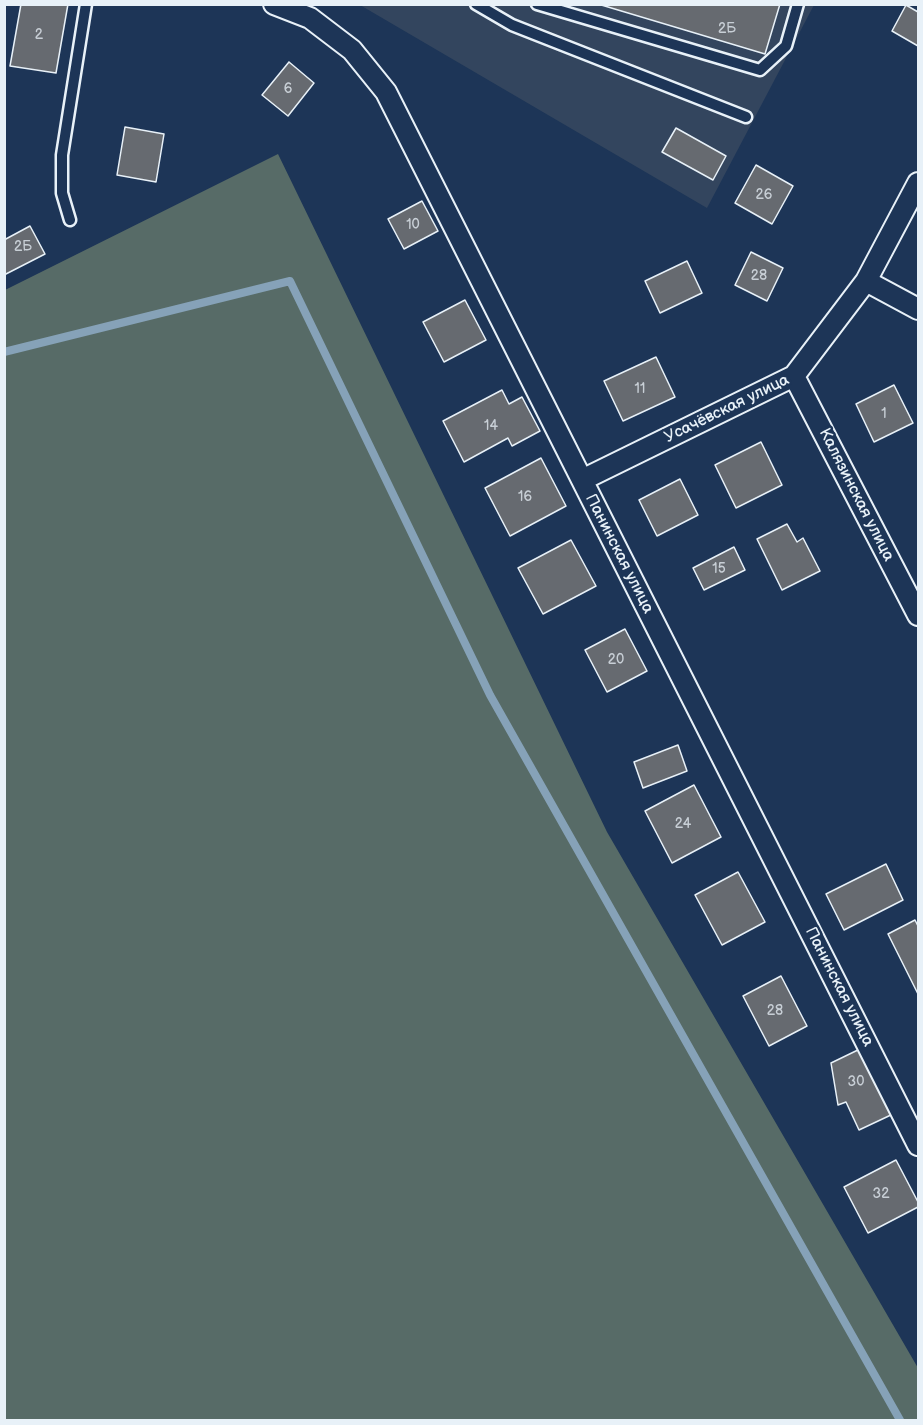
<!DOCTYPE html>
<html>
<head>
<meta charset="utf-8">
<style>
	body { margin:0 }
	#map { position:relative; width:923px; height:1425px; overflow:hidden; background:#1d3557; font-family:"Balsamiq Sans",sans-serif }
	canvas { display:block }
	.frame { position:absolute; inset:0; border:6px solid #e8f1f8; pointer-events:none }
</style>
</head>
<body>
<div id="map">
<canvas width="923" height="1425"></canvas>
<div class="frame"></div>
</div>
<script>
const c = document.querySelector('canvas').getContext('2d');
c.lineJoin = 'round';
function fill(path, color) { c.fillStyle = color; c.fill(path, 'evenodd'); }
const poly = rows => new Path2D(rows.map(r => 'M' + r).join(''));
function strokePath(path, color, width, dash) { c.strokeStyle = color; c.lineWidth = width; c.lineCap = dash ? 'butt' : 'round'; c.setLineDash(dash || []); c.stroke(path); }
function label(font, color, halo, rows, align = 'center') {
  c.font = font + ' "Balsamiq Sans",sans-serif'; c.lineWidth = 5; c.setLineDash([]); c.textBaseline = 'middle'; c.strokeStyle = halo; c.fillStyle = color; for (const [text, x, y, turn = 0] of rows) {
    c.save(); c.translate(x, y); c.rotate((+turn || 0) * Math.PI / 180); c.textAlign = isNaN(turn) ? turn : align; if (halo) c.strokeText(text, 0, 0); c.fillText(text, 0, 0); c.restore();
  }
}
fill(poly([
	[360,5,814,5,707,208]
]), '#33455e');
fill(poly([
	[278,154,607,832,918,1368,918,1420,5,1420,5,290]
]), '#576b67');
strokePath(poly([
	[4,352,290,281,490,695,900,1420]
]), '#86a2b8', 8);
const building = poly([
	[21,4,68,4,56,73,10,66,21,4],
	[598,4,780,4,765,54,598,4],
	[906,5,918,12,918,46,892,31,906,5],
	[289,62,314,83,288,116,262,95,289,62],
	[125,127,164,134,156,182,117,175,125,127],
	[676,128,726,156,713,180,662,152,676,128],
	[756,165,793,186,772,224,735,203,756,165],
	[422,201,438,231,404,249,388,219,422,201],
	[30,226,45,254,4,275,4,240,30,226],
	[751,252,783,268,767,301,735,285,751,252],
	[687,261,702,293,660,313,645,281,687,261],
	[465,300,486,340,444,362,423,322,465,300],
	[656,357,675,397,623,421,604,381,656,357],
	[894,385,913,423,874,442,856,404,894,385],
	[502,390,509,404,522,397,540,431,512,446,508,438,464,462,443,421,502,390],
	[761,442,782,485,736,508,715,465,761,442],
	[541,458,566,506,510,536,485,488,541,458],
	[680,479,698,515,657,536,639,500,680,479],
	[787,524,797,542,803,538,820,571,782,590,757,539,787,524],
	[571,540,596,586,543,614,518,568,571,540],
	[734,547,745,570,704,590,693,568,734,547],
	[625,629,647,671,607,692,585,650,625,629],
	[678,745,687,771,643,788,634,762,678,745],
	[694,785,721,837,672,863,645,811,694,785],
	[886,864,903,900,844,930,826,894,886,864],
	[738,872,765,922,722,945,695,895,738,872],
	[915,920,918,926,918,994,888,934,915,920],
	[781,976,807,1026,769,1046,743,996,781,976],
	[862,1048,893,1114,859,1130,846,1102,838,1105,831,1063,862,1048],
	[896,1160,918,1202,918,1207,868,1233,844,1187,896,1160]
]);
fill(building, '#666a70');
strokePath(building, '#e8f1f8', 1.5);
const service = poly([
	[476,4,512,25,746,117],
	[537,4,760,70,786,46,798,4],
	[70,220,62,193,62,155,86,4]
]);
const minor = poly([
	[274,4,310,18,352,50,386,92,918,1145],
	[866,281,918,309],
	[794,376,918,615],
	[582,480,794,376,866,281,918,183]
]);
strokePath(service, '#e8f1f8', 15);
strokePath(minor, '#e8f1f8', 24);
strokePath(service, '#1d3557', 10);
strokePath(minor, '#1d3557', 20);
label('14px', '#c8cfd6', null, [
	["2Б",727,29],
	["2",39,35],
	["6",288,89],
	["26",764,195],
	["10",413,225],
	["2Б",23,247],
	["28",759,276],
	["11",640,389],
	["1",884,414],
	["14",491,426],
	["16",525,497],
	["15",719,569],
	["20",616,660],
	["24",683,824],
	["28",775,1011],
	["30",856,1082],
	["32",881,1194]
]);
label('16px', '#e8f1f8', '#1d3557', [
	["Усачёвская улица",727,409,-26],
	["Калязинская улица",856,495,63],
	["Панинская улица",619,554,63],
	["Панинская улица",839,987,63]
]);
</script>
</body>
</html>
